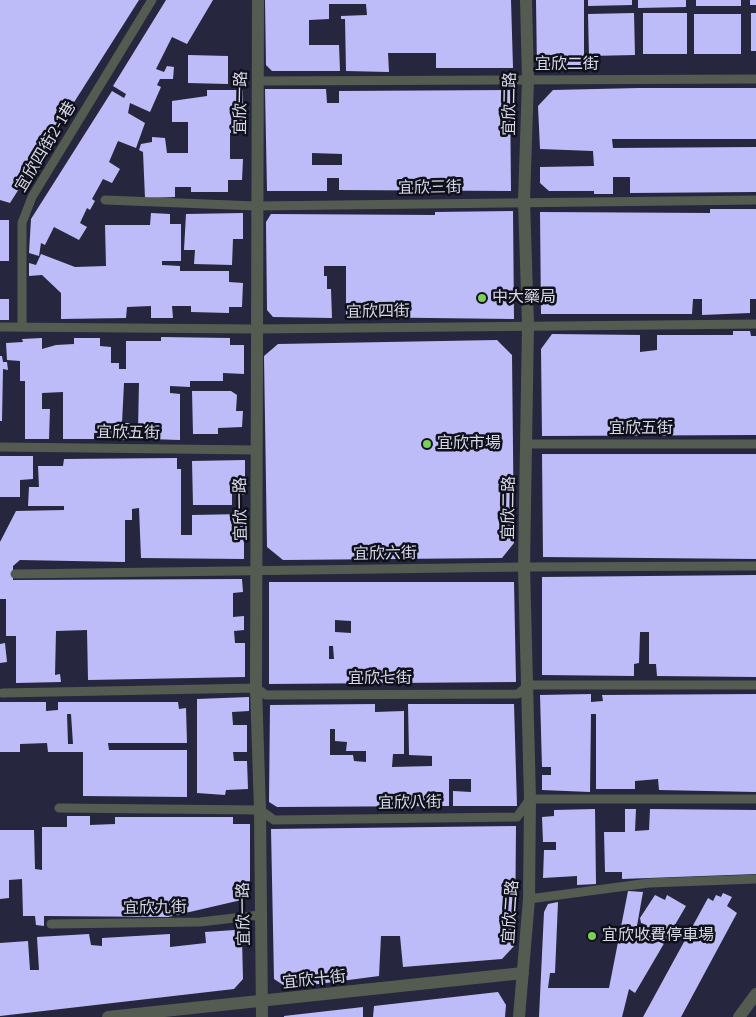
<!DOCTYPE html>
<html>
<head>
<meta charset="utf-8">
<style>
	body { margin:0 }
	canvas { display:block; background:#26263e }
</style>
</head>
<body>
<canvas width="756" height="1017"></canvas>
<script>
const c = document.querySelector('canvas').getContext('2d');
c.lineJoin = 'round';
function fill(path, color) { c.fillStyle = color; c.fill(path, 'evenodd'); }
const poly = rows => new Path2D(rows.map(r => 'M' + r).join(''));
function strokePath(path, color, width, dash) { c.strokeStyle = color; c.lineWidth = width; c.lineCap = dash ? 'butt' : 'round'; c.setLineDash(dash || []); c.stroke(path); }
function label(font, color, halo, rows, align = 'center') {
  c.font = font + ' Bitter,"Noto Sans TC",serif'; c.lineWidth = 5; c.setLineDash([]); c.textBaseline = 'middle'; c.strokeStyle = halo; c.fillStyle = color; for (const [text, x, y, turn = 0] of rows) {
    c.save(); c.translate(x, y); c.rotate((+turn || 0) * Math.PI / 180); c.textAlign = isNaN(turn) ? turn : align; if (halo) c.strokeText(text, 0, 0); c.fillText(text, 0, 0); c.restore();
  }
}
fill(poly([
	[0,0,139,0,10,203,0,200],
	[166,0,213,0,187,44,172,37,156,69,164,72,167,66,174,67,173,79,160,79,157,85,161,87,150,112,130,103,128,113,145,123,136,148,118,141,109,162,120,169,112,183,103,179,92,199,95,201,90,210,87,208,80,223,87,227,79,240,54,227,45,245,41,243,39,256,29,253,31,219,112,91,124,98,126,94,113,86],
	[265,0,511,0,513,68,436,68,436,53,388,53,389,72,346,71,345,19,341,19,341,16,367,15,366,4,329,4,329,19,309,20,309,45,339,45,340,71,272,71,266,65],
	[536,0,584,0,584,70,537,70],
	[588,0,632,0,632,5,588,6],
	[638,0,686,0,686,7,638,8],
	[696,0,741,0,741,6,696,6],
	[750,0,756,0,756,5,750,5],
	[634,13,635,55,589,56,588,14],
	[643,13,687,13,687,54,643,54],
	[751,13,756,13,756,51,751,51],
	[694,14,741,14,741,54,694,54],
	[188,55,228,56,228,84,188,83],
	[639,88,756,88,756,139,612,139,613,148,756,147,756,192,630,193,630,177,613,177,613,194,594,194,594,191,549,191,540,183,540,167,594,166,593,151,540,149,538,106,553,90],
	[265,89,326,89,327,103,339,103,339,91,510,90,511,191,339,190,339,178,327,178,327,191,267,191],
	[312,153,342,154,342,165,312,165],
	[207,90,243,90,243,133,230,133,230,159,243,159,242,180,228,180,228,192,191,192,191,187,175,187,175,197,145,198,143,152,139,150,141,144,152,142,152,137,165,138,167,153,188,153,188,122,172,122,172,101,207,96],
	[710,209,756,209,756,299,750,299,750,313,702,315,702,299,693,299,692,314,541,314,540,212,710,213],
	[513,211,514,319,346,317,346,266,324,266,324,276,327,276,327,289,331,289,332,318,273,317,267,310,266,222,271,214,435,215,435,212],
	[151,213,170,214,170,224,181,224,181,261,162,261,162,265,180,266,180,271,229,271,229,282,243,283,242,307,229,307,229,313,191,312,191,306,172,306,173,318,151,318,151,306,127,307,126,318,61,319,61,293,42,275,29,276,29,263,36,265,41,254,75,267,106,266,105,225,150,225],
	[243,213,243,239,233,239,232,265,194,264,195,250,184,250,186,214],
	[0,220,9,220,9,261,0,261],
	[0,299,9,299,9,320,0,320],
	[733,331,750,331,751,336,756,336,756,435,542,436,541,349,552,334,640,335,640,352,657,350,657,335,733,335],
	[161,337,230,338,230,345,244,345,244,374,223,373,223,381,190,381,190,387,170,386,170,393,180,394,180,440,149,439,149,429,138,429,139,383,124,383,122,423,130,423,130,440,112,439,111,432,94,433,94,439,63,439,63,392,42,393,42,409,50,409,49,439,25,439,25,381,20,381,20,361,7,360,6,343,23,342,22,339,42,338,42,349,56,345,74,344,74,338,100,338,100,346,111,347,111,363,119,363,119,369,126,369,126,341,161,341],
	[497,340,512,355,514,543,502,558,283,560,267,547,264,356,278,344],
	[0,356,2,356,3,362,7,362,8,370,3,369,2,421,0,421],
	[192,391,231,391,237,395,236,411,243,411,242,427,218,428,218,434,193,434],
	[542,454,756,454,756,559,543,557],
	[0,456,33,456,33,479,20,480,20,497,0,497],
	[177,458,177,469,181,469,181,535,192,535,192,515,244,514,244,559,141,558,139,508,132,509,132,520,125,520,125,562,20,560,13,566,13,580,242,579,243,592,233,593,233,617,244,616,244,630,234,631,235,643,245,643,245,677,88,680,87,630,56,631,55,675,60,674,61,682,16,683,16,636,6,636,6,599,0,599,0,542,16,511,64,510,64,506,28,506,29,487,39,487,38,466,63,466,64,459],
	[245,460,245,495,232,494,232,505,193,505,192,461],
	[756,575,756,677,657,676,656,664,649,664,649,632,640,632,639,663,634,664,634,676,542,675,542,577],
	[269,582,514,582,516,682,269,684],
	[335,620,351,621,351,633,335,632],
	[329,646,333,646,334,659,329,659],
	[5,643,7,662,0,663,0,644],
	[591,694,591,702,603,701,602,695,756,694,756,792,659,790,658,779,635,781,635,789,596,789,596,714,591,714,590,792,542,790,542,775,551,775,551,767,542,767,540,695],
	[249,697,249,711,232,712,233,725,247,725,247,752,233,752,234,761,247,761,248,789,226,790,225,795,197,793,197,699],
	[0,702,46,702,46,711,58,710,58,702,178,702,179,709,186,708,187,743,108,743,109,750,187,750,187,797,83,796,83,752,48,752,47,743,20,744,20,752,0,752],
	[67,714,71,714,73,744,68,744],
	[375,704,375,712,404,711,404,754,393,754,392,767,432,766,432,756,409,755,408,704,514,704,517,806,453,806,453,791,471,792,471,779,449,779,449,806,277,807,269,802,270,705],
	[330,729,335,729,335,741,347,742,346,751,366,751,366,762,354,761,353,755,330,755],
	[595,809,596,884,577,885,577,876,543,878,544,850,556,850,556,842,543,842,542,817,554,816,554,810],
	[625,809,636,809,635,831,649,830,650,809,756,810,756,874,622,879,622,872,605,872,604,832,625,832],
	[67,816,90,816,90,825,115,824,115,817,233,817,233,824,250,824,250,898,168,917,44,916,44,926,36,925,35,916,23,916,22,879,9,880,9,898,0,899,0,830,34,830,35,869,42,870,42,827,67,827],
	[516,826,515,945,502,959,403,967,400,936,381,936,379,976,288,988,274,979,271,829],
	[628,891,643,892,635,937,644,924,641,923,640,918,655,895,665,900,667,895,686,906,635,993,629,989,622,1017,539,1017,544,912,548,904,558,902,555,973,550,973,548,988,609,988],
	[723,893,732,897,727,906,737,913,681,1017,643,1017,708,898,713,901,716,895,721,897],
	[235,930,242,939,243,979,234,989,0,1016,0,943,28,941,30,970,39,970,37,937,89,934,91,945,102,946,102,938,170,934,170,947,206,943,205,932],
	[498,992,506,1005,505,1017,373,1017,374,1006],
	[363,1007,363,1017,284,1017,284,1016]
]), '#bdbcf8');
strokePath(poly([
	[258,81,756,79],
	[105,200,256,206,756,200],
	[22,326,22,223,32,197,152,0],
	[0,327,256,329,756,324],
	[526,444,756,444],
	[0,447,256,450],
	[15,574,524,567,756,566],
	[2,693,256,688,266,695,518,694,528,685,756,685],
	[59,808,260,810,274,820,517,817,530,799,756,799],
	[529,899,649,883,756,879],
	[51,924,200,922,260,915]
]), '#545c51', 9);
strokePath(poly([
	[258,0,256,688,260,810,262,1017],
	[108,1017,523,973],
	[519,1017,529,899,530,799,524,567,528,325,524,201,528,80,526,0],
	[739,1017,756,994]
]), '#545c51', 12);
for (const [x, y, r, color] of [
	[482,298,5,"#7ad157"],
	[427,444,5,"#7ad157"],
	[592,936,5,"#7ad157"]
]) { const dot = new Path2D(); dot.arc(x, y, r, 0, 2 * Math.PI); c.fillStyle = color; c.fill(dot); strokePath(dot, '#10101b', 2); }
label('16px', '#d7d8e8', '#10101b', [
	["宜欣二街",567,65],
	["宜欣一路",241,103,-89],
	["宜欣二路",510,104,-89],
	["宜欣四街2-1巷",46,147,-59],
	["宜欣三街",430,188,-1],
	["宜欣四街",378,312,-1],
	["宜欣五街",641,429],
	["宜欣五街",128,433,1],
	["宜欣二路",509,508,-89],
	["宜欣一路",241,509,-91],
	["宜欣六街",385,554,-1],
	["宜欣七街",380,679],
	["宜欣八街",410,803,-1],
	["宜欣九街",155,908,-1],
	["宜欣二路",511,912,-86],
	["宜欣一路",244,914,-91],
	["宜欣十街",314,980,-6]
]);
label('16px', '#d7d8e8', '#10101b', [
	["中大藥局",492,298],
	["宜欣市場",437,444],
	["宜欣收費停車場",602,936]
], 'left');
</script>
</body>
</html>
